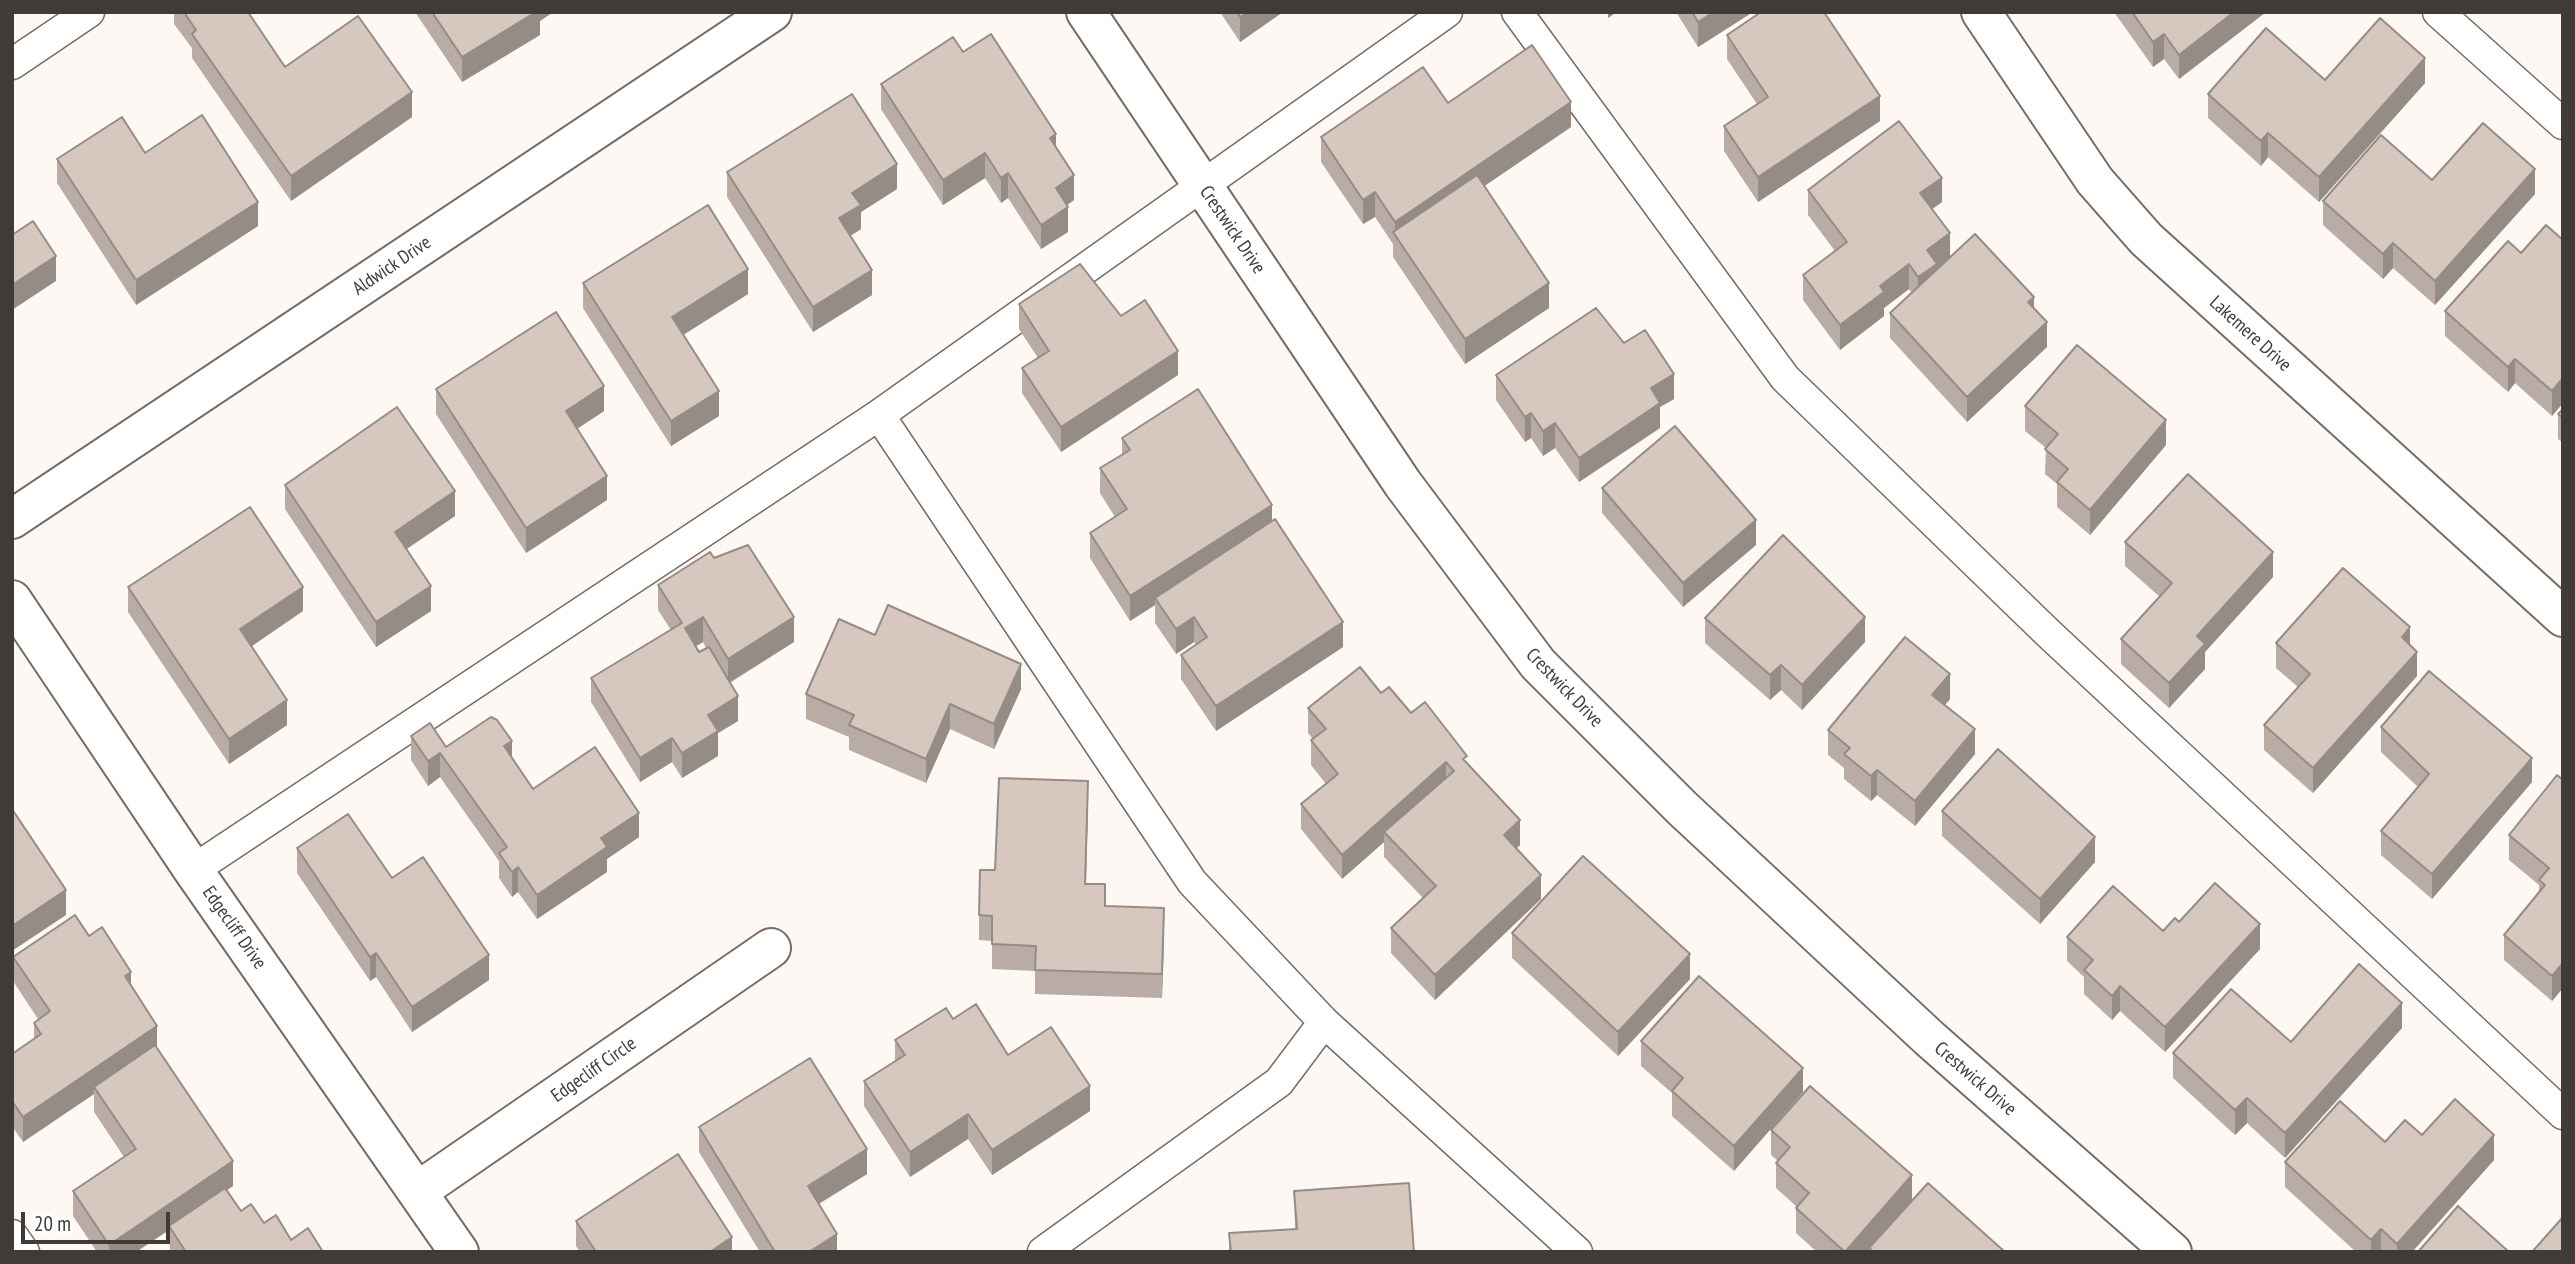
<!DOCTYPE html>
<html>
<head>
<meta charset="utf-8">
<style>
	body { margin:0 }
	#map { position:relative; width:2575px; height:1264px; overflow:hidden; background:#fef8f5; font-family:"PT Sans Narrow",sans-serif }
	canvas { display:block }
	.frame { position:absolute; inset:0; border:14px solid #403b37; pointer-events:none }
	.scale { position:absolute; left:21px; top:1212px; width:149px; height:32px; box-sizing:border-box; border:4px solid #403b37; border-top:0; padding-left:9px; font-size:21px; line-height:24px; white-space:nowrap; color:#403b37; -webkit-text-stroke:5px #fff; paint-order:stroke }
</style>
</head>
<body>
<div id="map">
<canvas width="2575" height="1264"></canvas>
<div class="frame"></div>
<div class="scale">20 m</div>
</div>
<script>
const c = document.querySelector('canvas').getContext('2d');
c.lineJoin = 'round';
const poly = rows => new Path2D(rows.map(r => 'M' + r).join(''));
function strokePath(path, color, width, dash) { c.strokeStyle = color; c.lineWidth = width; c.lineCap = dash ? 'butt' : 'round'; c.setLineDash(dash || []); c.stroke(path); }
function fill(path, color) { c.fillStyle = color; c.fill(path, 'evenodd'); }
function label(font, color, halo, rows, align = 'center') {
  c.font = font + ' "PT Sans Narrow",sans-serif'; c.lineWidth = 6; c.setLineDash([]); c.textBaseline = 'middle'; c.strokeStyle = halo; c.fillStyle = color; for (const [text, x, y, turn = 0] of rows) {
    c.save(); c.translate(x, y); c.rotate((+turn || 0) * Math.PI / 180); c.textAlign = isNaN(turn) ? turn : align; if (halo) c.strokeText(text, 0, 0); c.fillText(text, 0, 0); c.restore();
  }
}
const lane = poly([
	[1447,12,879,415,1192,882,1324,1022,1577,1252],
	[1517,12,1785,378,2047,632,2563,1114],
	[2438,12,2563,124],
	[12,64,89,12],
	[193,870,879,415],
	[12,1235,24,1252],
	[1043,1252,1279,1082,1324,1022]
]);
const street = poly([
	[1086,12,1403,484,1538,664,1682,808,1929,1038,2172,1252],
	[1981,12,2095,181,2146,239,2563,617],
	[12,519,772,12],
	[12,600,193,870,459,1252],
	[418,1191,771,948]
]);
strokePath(lane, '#786b63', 33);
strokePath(street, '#786b63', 42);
strokePath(lane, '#fff', 30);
strokePath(street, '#fff', 38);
fill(poly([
	[174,12,248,12,285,67,412,117,291,201,192,58,192,48,174,24],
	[415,12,553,12,540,21,540,35,462,82],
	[1220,12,1283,12,1240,42],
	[1676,12,1753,12,1698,47],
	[2114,12,2266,12,2179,79,2164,59,2153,67],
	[1727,35,1880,121,1758,202,1724,151,1724,126,1757,104,1727,59],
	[2325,80,2425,83,2319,202,2268,157,2261,166,2208,118,2208,94],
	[881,84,1056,146,1074,200,1067,205,1068,232,1041,249,1008,198,1001,203,985,178,943,205,881,109],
	[1448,103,1571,127,1484,186,1549,308,1465,364,1393,257,1393,244,1375,217,1363,224,1321,162,1321,137],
	[145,153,258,226,136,305,57,183,57,159],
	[727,172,897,189,861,212,861,229,850,236,872,295,813,332,727,197],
	[2432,180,2535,194,2435,305,2393,268,2383,279,2323,225,2323,201],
	[1808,190,1942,202,1932,209,1950,257,2034,308,2047,347,1967,422,1890,338,1890,313,1912,293,1909,289,1884,308,1884,316,1840,350,1803,300,1803,275,1835,251,1808,215],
	[2563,240,2563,403,2552,416,2515,383,2508,392,2445,336,2445,311,2521,253],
	[583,283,748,294,683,335,719,416,671,446,583,308],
	[1019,304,1178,375,1061,452,1022,393,1022,368,1038,358,1019,329],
	[1624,343,1674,399,1660,407,1660,428,1579,482,1555,448,1543,456,1531,438,1525,442,1496,400,1496,375],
	[436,389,604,411,577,429,607,500,526,553,436,414],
	[2025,406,2166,445,2090,535,2057,507,2057,484,2045,474,2046,448,2025,431],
	[2563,409,2563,443,2558,439,2558,414],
	[1122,438,1272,521,1343,647,1216,731,1181,679,1181,655,1196,644,1194,642,1176,654,1155,623,1155,605,1130,621,1090,558,1090,533,1115,517,1100,493,1100,468,1122,455],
	[285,485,455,516,406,549,431,611,376,647,285,509],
	[1602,488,1756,545,1683,607,1602,513],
	[2125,542,2273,577,2205,652,2205,669,2169,708,2121,664,2121,639,2160,597,2125,566],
	[714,558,794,642,730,683,738,721,718,733,718,756,682,778,672,762,640,782,591,702,591,678,671,630,658,610,658,585],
	[703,642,706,648,699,652,696,646],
	[128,587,303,611,252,646,287,725,229,764,128,612],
	[1705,618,1865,642,1802,710,1781,690,1770,700,1705,643],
	[875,635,1021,689,994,749,950,729,926,783,849,750,849,737,806,719,806,694],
	[2276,643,2410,645,2417,676,2313,793,2264,750,2264,725,2298,687,2276,668],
	[1381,693,1411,713,1467,763,1520,845,1517,848,1541,899,1435,1000,1391,953,1391,928,1423,898,1384,857,1384,842,1342,879,1301,829,1301,804,1326,784,1311,765,1311,740,1313,739,1308,733,1308,708],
	[1950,699,1945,705,1975,754,1915,826,1877,795,1871,801,1844,779,1844,768,1828,755,1828,730],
	[2381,727,2532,782,2432,899,2381,855,2381,831,2418,787,2381,752],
	[411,736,446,747,512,757,533,789,639,837,607,859,607,872,537,919,518,892,512,897,499,878,499,861,440,777,428,786,411,760],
	[2563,780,2563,988,2552,1001,2504,960,2504,935,2539,892,2539,885,2509,860,2509,835],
	[1088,806,1086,884,1105,906,1164,932,1162,998,1035,994,1035,971,992,969,992,941,979,940,979,915,995,870],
	[1942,811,2095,862,2040,924,1942,836],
	[297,848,489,980,412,1032,376,977,370,981,297,873],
	[2179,922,2260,949,2165,1052,2120,1011,2112,1020,2084,994,2084,977,2067,961,2067,937,2163,931],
	[1512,933,1690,979,1618,1056,1512,958],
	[89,936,131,987,157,1048,233,1186,227,1190,241,1211,291,1240,323,1252,170,1252,169,1230,136,1252,97,1252,73,1216,73,1191,124,1157,94,1112,94,1094,23,1142,12,1126,12,1054,34,1039,34,1023,38,1019,13,981,13,957],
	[953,1019,1008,1055,1090,1111,992,1175,968,1139,910,1177,864,1106,864,1081,895,1061,895,1040],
	[2402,1028,2285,1158,2247,1123,2235,1135,2173,1078,2173,1053,2291,1042],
	[1641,1041,1803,1092,1734,1171,1672,1116,1672,1093,1641,1066],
	[699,1127,867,1174,819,1204,837,1252,760,1252,699,1152],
	[1771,1130,1912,1200,2005,1252,1869,1252,1869,1249,1867,1252,1817,1252,1796,1233,1796,1208,1797,1207,1776,1188,1776,1163,1778,1161,1771,1155],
	[2422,1135,2494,1160,2412,1252,2356,1252,2285,1187,2285,1162],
	[1294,1191,1414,1252,1229,1252,1229,1233,1295,1229],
	[576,1221,732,1252,580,1252,576,1246]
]), '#b8aca4');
fill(poly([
	[535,12,553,12,540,21,540,35,462,82,462,57],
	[1248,12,1283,12,1240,42,1240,17],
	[1608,12,1617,12,1608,18],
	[1714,12,1753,12,1698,47,1698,22],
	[2234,12,2266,12,2179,79,2179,55],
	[2164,34,2164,59,2153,67,2153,42],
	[2425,58,2425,83,2319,202,2319,177],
	[412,92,412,117,291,201,291,176],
	[1880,96,1880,121,1758,202,1758,177],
	[1571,102,1571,127,1401,243,1395,236,1395,222],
	[2268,133,2268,157,2261,166,2261,141],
	[1056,134,1056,159,1050,138],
	[985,153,985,178,943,205,943,180],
	[897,164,897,189,861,212,861,229,839,243,839,218,852,193],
	[2535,169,2535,194,2435,305,2435,281],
	[1008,173,1008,198,1001,203,1001,178],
	[1074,175,1074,200,1056,213,1056,188],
	[1942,178,1942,202,1920,218,1920,193],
	[1375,192,1375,217,1363,224,1363,200],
	[258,202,258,226,136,305,136,280],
	[1068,207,1068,232,1041,249,1041,225],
	[1950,233,1950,258,1937,268,1937,288,1918,302,1918,277,1927,250],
	[2393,243,2393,268,2383,279,2383,254],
	[56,256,56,281,12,310,12,285],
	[1909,264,1909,289,1884,308,1884,316,1840,350,1840,325,1880,286],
	[748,269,748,294,672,342,672,317],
	[872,270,872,295,813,332,813,307],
	[1549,283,1549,308,1465,364,1465,339],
	[2034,297,2034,321,2028,302],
	[2047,322,2047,347,1967,422,1967,397],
	[1178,351,1178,375,1061,452,1061,427],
	[2515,359,2515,383,2508,392,2508,367],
	[1674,374,1674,399,1660,407,1660,428,1579,482,1579,458,1651,388],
	[2563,378,2563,403,2552,416,2552,391],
	[604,386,604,411,566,436,566,411],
	[719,391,719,416,671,446,671,421],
	[1531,413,1531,438,1525,442,1525,417],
	[2166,420,2166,445,2090,535,2090,510],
	[1555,423,1555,448,1543,456,1543,431],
	[607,476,607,500,526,553,526,528],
	[455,491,455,516,395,557,395,532],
	[1272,505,1272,530,1155,598,1155,605,1130,621,1130,596],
	[1756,520,1756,545,1683,607,1683,583],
	[2273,552,2273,577,2205,652,2205,669,2169,708,2169,683,2197,636],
	[431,586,431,611,376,647,376,622],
	[303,587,303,611,240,654,240,629],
	[703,617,703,642,685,653,685,628],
	[794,617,794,642,728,683,728,659],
	[1194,617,1194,642,1176,654,1176,629],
	[1865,617,1865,642,1802,710,1802,685],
	[1343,622,1343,647,1216,731,1216,706],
	[2410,627,2410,652,2402,637],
	[2417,652,2417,676,2313,793,2313,768],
	[1021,664,1021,689,994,749,994,724],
	[1781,665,1781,690,1770,700,1770,675],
	[1950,674,1950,699,1932,719,1932,695],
	[738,696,738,721,718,733,718,756,682,778,682,753,708,715],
	[287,700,287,725,229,764,229,739],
	[950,704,950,729,926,783,926,759],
	[1975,729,1975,754,1915,826,1915,801],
	[672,738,672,762,640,782,640,758],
	[512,741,512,766,504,746],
	[440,753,440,777,428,786,428,761],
	[2532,758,2532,782,2432,899,2432,874],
	[1446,762,1446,787,1384,832,1384,842,1342,879,1342,855],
	[1877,770,1877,795,1871,801,1871,776],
	[1088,781,1088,806,1085,908,1085,884],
	[639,813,639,837,607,859,607,872,537,919,537,895,601,838],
	[1520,820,1520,845,1504,860,1504,835],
	[2095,837,2095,862,2040,924,2040,899],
	[518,867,518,892,512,897,512,872],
	[1541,875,1541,899,1435,1000,1435,975],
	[66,890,66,915,12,951,12,926],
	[1164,908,1164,932,1162,998,1162,974],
	[2260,924,2260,949,2165,1052,2165,1027],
	[376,953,376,977,370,981,370,957],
	[1690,954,1690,979,1618,1056,1618,1032],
	[489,955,489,980,412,1032,412,1007],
	[2563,963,2563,988,2552,1001,2552,976],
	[131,972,131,996,125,976],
	[2120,986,2120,1011,2112,1020,2112,996],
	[2402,1003,2402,1028,2285,1158,2285,1133],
	[157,1026,157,1051,94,1087,94,1094,23,1142,23,1117],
	[1803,1068,1803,1092,1734,1171,1734,1146],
	[1090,1086,1090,1111,992,1175,992,1150],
	[2247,1098,2247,1123,2235,1135,2235,1110],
	[968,1114,968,1139,910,1177,910,1152],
	[2494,1135,2494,1160,2412,1252,2397,1252,2397,1244],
	[867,1149,867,1174,808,1210,808,1186],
	[233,1161,233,1186,170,1228,169,1226,169,1230,136,1252,109,1252,109,1245],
	[1912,1175,1912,1200,1867,1252,1845,1252],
	[2381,1229,2381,1252,2371,1252,2371,1240],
	[837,1234,837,1252,809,1252],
	[732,1237,732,1252,710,1252]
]), '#968c86');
const building = poly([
	[184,12,248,12,285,67,358,16,412,92,291,176,192,34,196,30,184,12],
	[432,12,536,12,462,57,432,12],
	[1237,12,1248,12,1240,17,1237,12],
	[1692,12,1714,12,1698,22,1692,12],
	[1761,12,1824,12,1880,96,1758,177,1724,126,1768,97,1727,35,1761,12],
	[2132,12,2234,12,2179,55,2164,34,2153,42,2132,12],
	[2380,18,2425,58,2319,177,2268,133,2261,141,2208,94,2266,28,2325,80,2380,18],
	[991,34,1056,134,1050,138,1074,175,1056,188,1068,207,1041,225,1008,173,1001,178,985,153,943,180,881,84,953,37,963,52,991,34],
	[1532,45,1571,102,1395,222,1375,192,1363,200,1321,137,1423,67,1448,103,1532,45],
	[852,94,897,164,852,193,861,205,839,218,872,270,813,307,727,172,852,94],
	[202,115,258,202,136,280,57,159,122,117,145,153,202,115],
	[1899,121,1942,178,1920,193,1950,233,1927,250,1937,264,1918,277,1909,264,1880,286,1884,292,1840,325,1803,275,1847,242,1808,190,1899,121],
	[2483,123,2535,169,2435,281,2393,243,2383,254,2323,201,2381,135,2432,180,2483,123],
	[1477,175,1549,283,1465,339,1393,232,1477,175],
	[708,205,748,269,672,317,719,391,671,421,583,283,708,205],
	[33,221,56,256,12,285,12,235,33,221],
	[2546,225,2563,240,2563,378,2552,391,2515,359,2508,367,2445,311,2508,241,2521,253,2546,225],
	[1975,234,2034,297,2028,302,2047,322,1967,397,1890,313,1975,234],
	[1080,264,1121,316,1145,300,1178,351,1061,427,1022,368,1049,351,1019,304,1080,264],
	[1596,308,1624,343,1645,330,1674,374,1651,388,1660,403,1579,458,1555,423,1543,431,1531,413,1525,417,1496,375,1596,308],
	[556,312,604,386,566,411,607,476,526,528,436,389,556,312],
	[2077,345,2166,420,2090,510,2057,482,2068,469,2045,449,2058,434,2025,406,2077,345],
	[1198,389,1272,505,1130,596,1090,533,1127,509,1100,468,1130,450,1122,438,1198,389],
	[397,407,455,491,395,532,431,586,376,622,285,485,397,407],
	[2563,409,2563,418,2558,414,2563,409],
	[1675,426,1756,520,1683,583,1602,488,1675,426],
	[2188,474,2273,552,2197,636,2205,644,2169,683,2121,639,2172,583,2125,542,2188,474],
	[250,507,303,587,240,629,287,700,229,739,128,587,250,507],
	[1275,519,1343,622,1216,706,1181,655,1207,637,1194,617,1176,629,1155,598,1275,519],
	[1783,535,1865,617,1802,685,1781,665,1770,675,1705,618,1783,535],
	[748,545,794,617,728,659,703,617,685,628,699,652,709,647,738,696,708,715,718,731,682,753,672,738,640,758,591,678,682,623,658,585,710,552,714,558,748,545],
	[2343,568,2410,627,2402,637,2417,652,2313,768,2264,725,2310,674,2276,643,2343,568],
	[888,605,1021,664,994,724,950,704,926,759,849,725,854,715,806,694,839,619,875,635,888,605],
	[1905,637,1950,674,1932,695,1975,729,1915,801,1877,770,1871,776,1844,754,1850,748,1828,730,1905,637],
	[1360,667,1381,693,1389,687,1411,713,1425,702,1467,756,1463,759,1520,820,1504,835,1541,875,1435,975,1391,928,1436,886,1384,832,1454,771,1446,762,1342,855,1301,804,1338,774,1311,740,1326,729,1308,708,1360,667],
	[2429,671,2532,758,2432,874,2381,831,2429,774,2381,727,2429,671],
	[491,717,497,720,512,741,504,746,533,789,595,747,639,813,601,838,607,847,537,895,518,867,512,872,499,853,507,847,440,753,428,761,411,736,430,723,446,747,491,717],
	[1998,749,2095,837,2040,899,1942,811,1998,749],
	[2557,775,2563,780,2563,963,2552,976,2504,935,2545,885,2539,880,2549,868,2509,835,2557,775],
	[999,778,1088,781,1085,884,1105,884,1105,906,1164,908,1162,974,1035,970,1036,946,992,944,992,916,979,915,980,870,995,870,999,778],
	[12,809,66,890,12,926,12,809],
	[348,814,392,878,423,857,489,955,412,1007,376,953,370,957,297,848,348,814],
	[1583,856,1690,954,1618,1032,1512,933,1583,856],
	[2215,883,2260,924,2165,1027,2120,986,2112,996,2084,970,2093,960,2067,937,2113,886,2163,931,2175,918,2179,922,2215,883],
	[75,915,89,936,102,927,131,972,125,976,157,1026,23,1117,12,1101,12,1054,41,1034,34,1023,50,1011,13,957,75,915],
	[2359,964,2402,1003,2285,1133,2247,1098,2235,1110,2173,1053,2231,989,2291,1042,2359,964],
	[1699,976,1803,1068,1734,1146,1672,1091,1683,1078,1641,1041,1699,976],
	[976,1004,1008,1055,1051,1027,1090,1086,992,1150,968,1114,910,1152,864,1081,905,1055,895,1040,946,1008,953,1019,976,1004],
	[155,1045,233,1161,109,1245,73,1191,136,1149,94,1087,155,1045],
	[810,1058,867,1149,808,1186,837,1234,809,1252,775,1252,699,1127,810,1058],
	[1810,1086,1912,1175,1845,1252,1796,1208,1809,1193,1776,1163,1790,1147,1771,1130,1810,1086],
	[2455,1099,2494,1135,2397,1244,2381,1229,2371,1240,2285,1162,2340,1101,2385,1142,2405,1120,2422,1135,2455,1099],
	[678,1154,732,1237,710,1252,596,1252,576,1221,678,1154],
	[1409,1183,1414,1252,1231,1252,1229,1233,1297,1229,1294,1191,1409,1183],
	[1928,1183,2005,1252,1874,1252,1869,1248,1928,1183],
	[225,1188,241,1211,251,1204,264,1223,276,1215,291,1240,308,1228,323,1252,186,1252,169,1226,225,1188],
	[2458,1206,2509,1252,2418,1252,2458,1206],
	[2563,1217,2563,1252,2532,1252,2563,1217]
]);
fill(building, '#d6c8bf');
strokePath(building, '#968c86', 2);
label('19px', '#403b37', '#fff', [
	["Crestwick Drive",1232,230,56],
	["Aldwick Drive",392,266,-34],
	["Lakemere Drive",2250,334,42],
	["Crestwick Drive",1564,688,46],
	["Edgecliff Drive",234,928,55],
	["Edgecliff Circle",594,1070,-35],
	["Crestwick Drive",1975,1079,41]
]);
</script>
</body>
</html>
